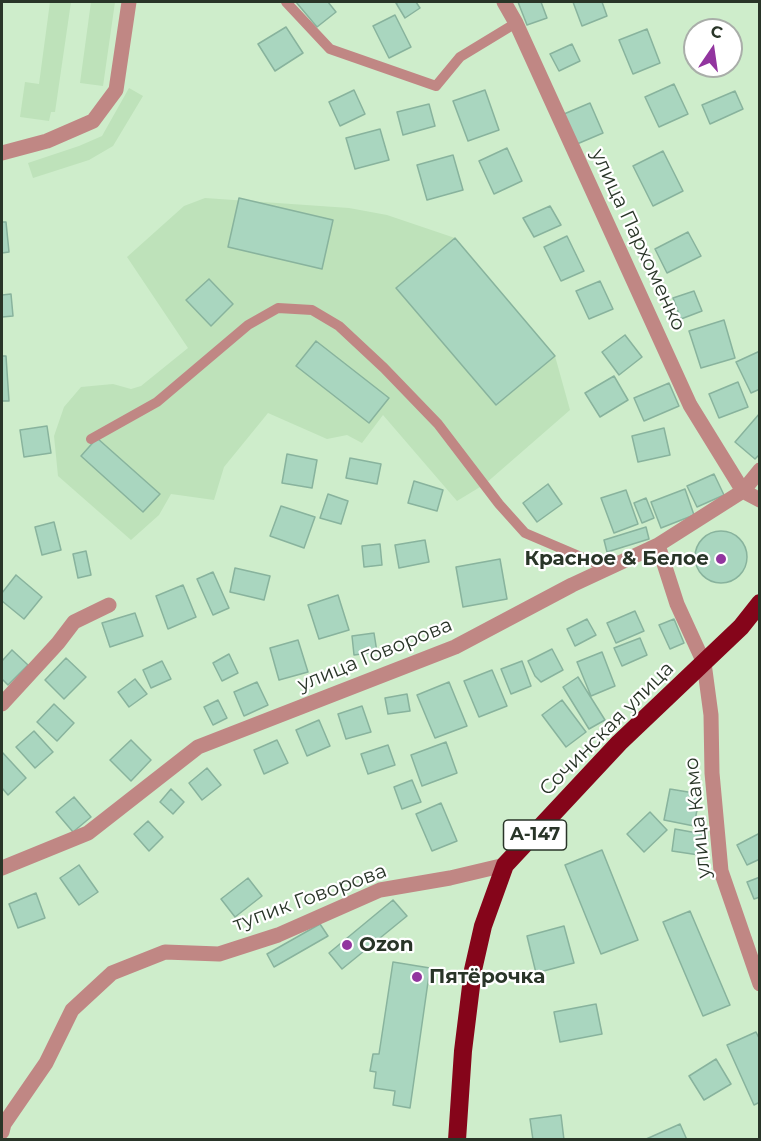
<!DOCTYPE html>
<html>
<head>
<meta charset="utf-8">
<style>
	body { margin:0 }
	#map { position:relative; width:761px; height:1141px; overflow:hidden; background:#ceedcb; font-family:Montserrat,sans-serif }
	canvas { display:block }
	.frame { position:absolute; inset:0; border:3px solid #293528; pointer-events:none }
	.north { position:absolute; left:683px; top:18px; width:60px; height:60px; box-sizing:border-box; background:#fff; border:2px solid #a9aea9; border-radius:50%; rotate:13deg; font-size:16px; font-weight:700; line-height:24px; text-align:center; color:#293528 }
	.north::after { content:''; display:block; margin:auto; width:21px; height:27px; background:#92359f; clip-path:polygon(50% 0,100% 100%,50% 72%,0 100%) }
</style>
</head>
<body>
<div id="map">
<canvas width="761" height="1141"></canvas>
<div class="frame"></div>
<div class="north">С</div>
</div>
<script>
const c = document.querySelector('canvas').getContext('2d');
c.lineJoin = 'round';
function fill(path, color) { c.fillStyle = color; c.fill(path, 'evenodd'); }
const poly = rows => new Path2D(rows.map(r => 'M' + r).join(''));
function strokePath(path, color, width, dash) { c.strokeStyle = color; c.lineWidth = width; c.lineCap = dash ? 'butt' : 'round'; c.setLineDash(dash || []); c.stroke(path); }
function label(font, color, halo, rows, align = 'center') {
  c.font = font + ' Montserrat,sans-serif'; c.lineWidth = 4.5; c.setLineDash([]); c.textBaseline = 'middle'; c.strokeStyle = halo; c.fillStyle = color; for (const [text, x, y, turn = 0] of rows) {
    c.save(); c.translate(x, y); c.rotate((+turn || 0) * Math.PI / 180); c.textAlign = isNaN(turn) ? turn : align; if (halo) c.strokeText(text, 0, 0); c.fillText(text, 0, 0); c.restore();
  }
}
fill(poly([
	[50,2,71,2,55,112,51,112,49,121,20,117,25,82,39,84],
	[91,2,115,2,103,86,80,83],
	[129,88,143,96,113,146,89,160,33,178,28,163,79,146,102,136],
	[205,198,349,208,387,215,455,238,555,356,570,410,485,484,457,501,383,415,362,443,347,435,327,439,268,413,224,467,214,500,171,494,159,515,131,540,58,476,54,436,64,407,81,387,113,384,131,389,141,386,188,348,127,257,184,206]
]), '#bee2ba');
const building = poly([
	[296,2,328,2,336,12,317,27,296,2],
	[399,2,416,2,420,8,405,18,396,3,399,2],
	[518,2,541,2,547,18,527,25,518,2],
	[573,2,602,2,607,16,582,26,573,2],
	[395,15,411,47,389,58,373,26,395,15],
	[286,27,303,53,275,71,258,44,286,27],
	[647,29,660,63,633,74,619,40,647,29],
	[572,44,580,61,559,71,550,54,572,44],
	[674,84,688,114,659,127,645,97,674,84],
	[354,90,365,114,340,126,329,102,354,90],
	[485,90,499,130,468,141,453,101,485,90],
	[735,91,743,109,710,124,702,105,735,91],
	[590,103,603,133,577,144,564,114,590,103],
	[429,104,435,126,403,135,397,112,429,104],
	[380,129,389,160,355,169,346,138,380,129],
	[507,148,522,181,494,194,479,161,507,148],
	[663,151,683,191,653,206,633,166,663,151],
	[453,155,463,190,427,200,417,165,453,155],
	[239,198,333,220,322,269,228,247,239,198],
	[550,206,561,225,534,237,523,218,550,206],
	[2,222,6,222,9,252,2,253,2,222],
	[688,232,701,256,667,273,655,249,688,232],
	[567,236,584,271,561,281,544,247,567,236],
	[455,238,555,356,496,405,396,288,455,238],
	[209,279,233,304,211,326,186,300,209,279],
	[600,281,613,309,589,319,576,291,600,281],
	[694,291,702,311,681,319,673,298,694,291],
	[11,294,13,316,2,317,2,295,11,294],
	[724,320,735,358,701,368,689,331,724,320],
	[625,335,642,357,619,375,602,352,625,335],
	[316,341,389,398,369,423,296,366,316,341],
	[760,351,760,389,751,393,736,362,760,351],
	[2,356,6,356,9,401,2,401,2,356],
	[614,376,628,400,600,417,585,393,614,376],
	[738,382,748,407,719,418,709,394,738,382],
	[669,383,679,406,644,421,634,398,669,383],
	[760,413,760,454,755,459,735,442,760,413],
	[47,426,51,453,24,457,20,430,47,426],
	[664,428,670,455,638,462,632,436,664,428],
	[97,438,160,494,143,512,81,456,97,438],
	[287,454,317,460,312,488,282,483,287,454],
	[350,458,381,464,377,484,346,478,350,458],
	[714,474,724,495,697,507,687,486,714,474],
	[414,481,443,490,437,511,408,503,414,481],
	[548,484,562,504,537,522,523,503,548,484],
	[685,489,694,515,661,528,651,502,685,489],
	[626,490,638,524,614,533,601,498,626,490],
	[328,494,348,501,341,524,320,518,328,494],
	[646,498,654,518,642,523,634,503,646,498],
	[281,506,315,517,304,548,270,536,281,506],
	[54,522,61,550,42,555,35,527,54,522],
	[646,527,649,539,607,552,604,540,646,527],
	'695 557a26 26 0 1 1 52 0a26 26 0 1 1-52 0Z',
	[425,540,429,562,399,568,395,545,425,540],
	[380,544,382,565,364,567,362,546,380,544],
	[86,551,91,575,78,578,73,554,86,551],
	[500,559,507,599,463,607,456,567,500,559],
	[235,568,270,576,264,600,230,592,235,568],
	[213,572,229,608,213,615,197,579,213,572],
	[16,575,42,597,24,619,2,601,2,593,16,575],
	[183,585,196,617,168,629,156,596,183,585],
	[338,595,349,630,319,639,308,605,338,595],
	[635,611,644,631,616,643,607,623,635,611],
	[135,613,143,636,110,647,102,623,135,613],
	[587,619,596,635,575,646,567,629,587,619],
	[674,619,684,643,670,649,659,625,674,619],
	[374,633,377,652,354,655,352,636,374,633],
	[640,638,647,655,622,666,614,648,640,638],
	[298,640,308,672,279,680,270,648,298,640],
	[552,649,563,670,541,682,535,676,528,661,552,649],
	[12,650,28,665,8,685,2,679,2,661,12,650],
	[602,652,615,686,591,696,577,662,602,652],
	[229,654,238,673,222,681,213,663,229,654],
	[66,658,86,677,64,699,45,680,66,658],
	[162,661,171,679,151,688,143,670,162,661],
	[522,661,531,686,511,694,501,669,522,661],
	[492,670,507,706,479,717,464,681,492,670],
	[578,677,605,720,589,729,563,687,578,677],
	[135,679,147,694,129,707,118,692,135,679],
	[257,682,268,705,244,716,234,692,257,682],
	[449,682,467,726,435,738,417,695,449,682],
	[407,694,410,711,388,714,385,698,407,694],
	[218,700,227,718,213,725,204,707,218,700],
	[562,700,586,732,566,747,542,715,562,700],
	[54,704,74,723,57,741,37,722,54,704],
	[362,706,371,732,346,739,338,714,362,706],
	[319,720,330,746,307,756,296,730,319,720],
	[34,731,53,752,35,768,16,747,34,731],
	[131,740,151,760,131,781,110,760,131,740],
	[277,740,288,763,264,774,254,750,277,740],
	[446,742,457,773,422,786,411,755,446,742],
	[388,745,395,765,368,774,361,754,388,745],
	[2,752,26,778,8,795,2,788,2,752],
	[207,768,221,785,202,800,189,783,207,768],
	[412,780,421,802,402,809,394,787,412,780],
	[171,789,184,802,173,814,160,802,171,789],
	[670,789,700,794,694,826,664,820,670,789],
	[74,797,91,817,73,832,56,812,74,797],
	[441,803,457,841,432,851,416,814,441,803],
	[650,812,667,830,644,852,627,834,650,812],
	[148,821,163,837,149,851,134,834,148,821],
	[675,829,703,834,699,855,672,851,675,829],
	[760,833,760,859,747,865,737,845,760,833],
	[602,850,638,940,601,954,565,865,602,850],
	[79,865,98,892,79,905,60,878,79,865],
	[760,877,760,897,754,899,747,882,760,877],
	[248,878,262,896,235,917,221,899,248,878],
	[36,893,45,918,18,928,9,904,36,893],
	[393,900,407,916,342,969,329,953,393,900],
	[690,911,730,1005,703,1016,663,922,690,911],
	[320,924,328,936,274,967,267,954,320,924],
	[564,926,574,963,536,973,527,936,564,926],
	[393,962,430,968,410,1108,393,1105,395,1091,374,1088,376,1072,370,1071,373,1054,379,1054,393,962],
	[596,1004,602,1034,560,1042,554,1012,596,1004],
	[756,1032,760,1040,760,1102,754,1105,727,1045,756,1032],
	[716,1059,731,1084,704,1100,689,1076,716,1059],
	[561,1115,564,1140,533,1140,530,1119,561,1115],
	[680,1124,687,1140,644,1140,680,1124]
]);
fill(building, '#a9d6bf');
strokePath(building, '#88b39d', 1.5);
strokePath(poly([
	[286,2,330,49,436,86,460,57,516,23],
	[91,439,157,402,248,325,278,308,312,310,339,326,384,368,438,424,499,504,525,533,607,568]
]), '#c08784', 10);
strokePath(poly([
	[504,2,516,23,690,405,743,491,760,500],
	[2,153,47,141,93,121,116,90,129,2],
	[658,545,677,604,704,663,711,715,712,773,721,871,760,984],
	[2,704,58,643,74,622,109,605],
	[2,868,88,833,198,747,455,647,572,585,658,545,743,491,760,470],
	[2,1132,4,1124,46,1063,72,1010,112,973,165,952,219,954,278,935,380,890,450,878,505,865]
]), '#c08784', 15);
strokePath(poly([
	[457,1140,463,1051,473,970,483,926,505,865,619,743,741,627,760,603]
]), '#85051a', 18);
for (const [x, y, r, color] of [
	[721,559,6,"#92359f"],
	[347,945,6,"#92359f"],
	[417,977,6,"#92359f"]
]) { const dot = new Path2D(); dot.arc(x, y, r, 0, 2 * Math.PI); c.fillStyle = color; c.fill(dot); strokePath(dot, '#fff', 2); }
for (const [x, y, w] of [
	[535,835,63]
]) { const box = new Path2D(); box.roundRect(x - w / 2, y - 15, w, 30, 4.5); c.fillStyle = '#fff'; c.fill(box); strokePath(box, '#293528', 1.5); }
label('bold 18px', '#293528', null, [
	["А-147",535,835]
]);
label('20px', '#293528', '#fff', [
	["улица Пархоменко",638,240,65],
	["улица Говорова",375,655,-22],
	["Сочинская улица",607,729,-45],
	["улица Камо",698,818,-96],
	["тупик Говорова",310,898,-20]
]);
label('bold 20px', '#293528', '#fff', [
	["Красное & Белое",709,559,"right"],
	["Ozon",359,945],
	["Пятёрочка",429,977]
], 'left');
</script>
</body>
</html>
